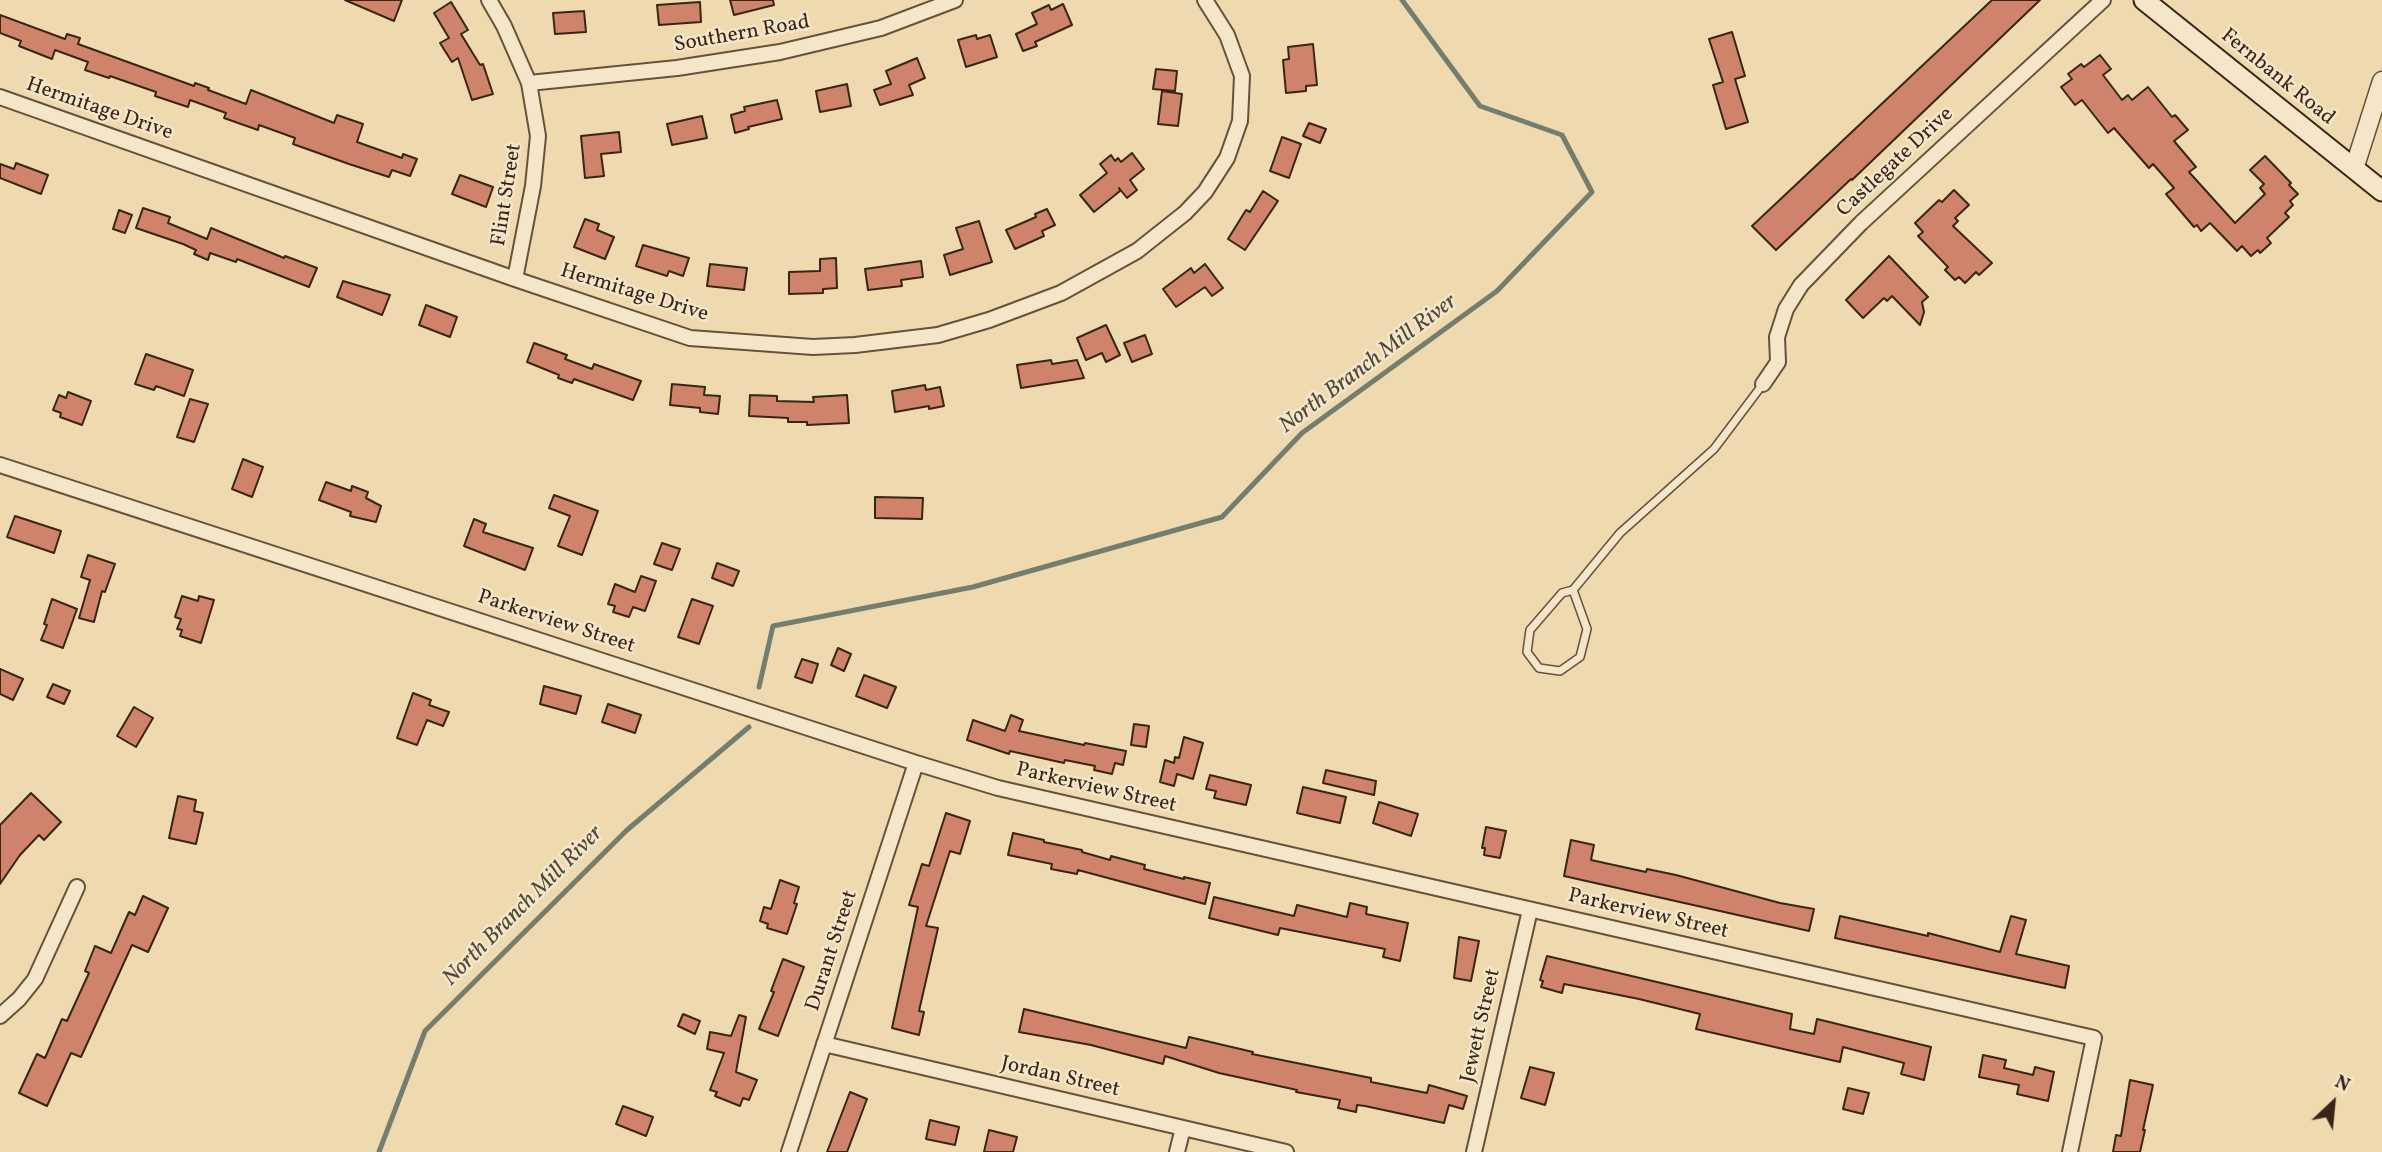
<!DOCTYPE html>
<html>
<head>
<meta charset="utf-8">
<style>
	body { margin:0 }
	#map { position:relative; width:2382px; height:1152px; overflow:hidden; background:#efd9ae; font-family:Vollkorn,serif }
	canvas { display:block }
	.north { position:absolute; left:2298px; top:1068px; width:70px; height:70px; -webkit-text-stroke:5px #f5e6ca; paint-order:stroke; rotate:26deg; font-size:19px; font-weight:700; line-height:28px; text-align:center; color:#392513 }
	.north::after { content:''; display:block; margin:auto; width:24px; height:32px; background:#392513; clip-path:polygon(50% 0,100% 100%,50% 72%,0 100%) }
</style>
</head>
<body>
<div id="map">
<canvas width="2382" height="1152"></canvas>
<div class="north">N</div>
</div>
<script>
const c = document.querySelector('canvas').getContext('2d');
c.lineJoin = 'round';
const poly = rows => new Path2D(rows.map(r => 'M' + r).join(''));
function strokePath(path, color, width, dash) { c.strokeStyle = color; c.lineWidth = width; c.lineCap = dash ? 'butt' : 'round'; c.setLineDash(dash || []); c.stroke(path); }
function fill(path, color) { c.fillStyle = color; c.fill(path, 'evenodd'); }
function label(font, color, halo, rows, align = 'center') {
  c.font = font + ' Vollkorn,serif'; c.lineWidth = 5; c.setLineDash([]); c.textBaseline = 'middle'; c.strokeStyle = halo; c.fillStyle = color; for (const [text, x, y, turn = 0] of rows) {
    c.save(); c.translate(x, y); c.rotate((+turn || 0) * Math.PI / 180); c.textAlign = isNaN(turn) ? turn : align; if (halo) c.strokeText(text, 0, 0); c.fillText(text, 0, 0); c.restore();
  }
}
strokePath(poly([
	[759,687,773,626,973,587,1222,517,1302,433,1497,291,1592,192,1562,135,1480,106,1402,0],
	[379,1152,425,1031,627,830,749,727]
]), '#737e6f', 5);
const building = poly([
	[345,0,402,0,394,21,345,0],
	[730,0,773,0,774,5,734,15,730,0],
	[1992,0,2040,0,1852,180,1851,179,1776,250,1752,226,1992,0],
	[451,2,468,30,461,34,480,65,483,64,493,94,472,100,458,58,452,62,440,43,449,38,434,13,451,2],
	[700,2,701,22,659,25,657,5,700,2],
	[1063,4,1072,25,1035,42,1037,46,1023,51,1016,34,1037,24,1032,13,1049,5,1051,10,1063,4],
	[584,11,586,32,555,34,553,13,584,11],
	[0,15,65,39,67,34,80,38,78,44,194,86,195,83,209,88,208,90,246,104,251,90,334,123,337,115,363,124,357,142,402,158,403,154,417,159,410,176,392,170,389,177,349,164,293,144,295,138,259,125,258,130,224,118,226,113,190,100,188,107,155,96,156,92,110,76,109,78,85,70,88,62,55,50,52,59,19,46,21,41,0,33,0,15],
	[1732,32,1745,76,1735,79,1748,122,1726,129,1713,85,1723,82,1709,39,1732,32],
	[976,35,977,39,990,35,997,57,966,67,958,40,976,35],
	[1313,44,1317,85,1306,86,1306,91,1286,93,1283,60,1289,59,1288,47,1313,44],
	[2100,55,2111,69,2103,75,2122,100,2128,95,2132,100,2148,87,2172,117,2175,115,2188,130,2174,141,2196,167,2189,172,2235,223,2265,194,2260,188,2264,184,2250,170,2265,156,2291,183,2289,185,2298,194,2290,201,2293,205,2285,213,2289,217,2267,238,2271,243,2260,253,2258,250,2251,256,2242,246,2237,251,2210,223,2201,231,2197,225,2194,227,2166,194,2174,188,2153,164,2149,168,2114,128,2108,133,2082,100,2075,105,2061,87,2072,79,2068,74,2081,64,2084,67,2100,55],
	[917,58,925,78,909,85,913,95,880,105,874,90,891,84,886,71,917,58],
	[1156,69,1177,71,1175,91,1153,89,1156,69],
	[847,84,851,106,820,112,816,91,847,84],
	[1162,91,1182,94,1178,126,1158,124,1162,91],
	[777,100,782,119,748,127,749,129,735,133,731,115,745,111,744,107,777,100],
	[702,116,707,138,672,145,667,124,702,116],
	[1309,123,1326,129,1320,143,1303,136,1309,123],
	[619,132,621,152,601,154,604,176,585,178,581,136,619,132],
	[1282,137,1301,144,1289,178,1270,171,1282,137],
	[1132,153,1144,169,1130,180,1137,190,1127,198,1119,188,1120,191,1094,212,1080,195,1107,173,1100,164,1111,155,1115,161,1118,158,1121,162,1132,153],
	[16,163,48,175,41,194,0,178,0,164,14,169,16,163],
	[460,175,493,187,486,207,452,194,460,175],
	[1954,190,1969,205,1955,218,1958,221,1953,226,1992,263,1979,275,1976,272,1965,283,1959,277,1955,280,1945,270,1948,267,1918,236,1923,232,1915,223,1939,200,1942,202,1954,190],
	[1263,191,1278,201,1245,250,1228,239,1246,210,1250,212,1263,191],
	[143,208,170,217,168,223,207,239,211,228,284,258,285,256,317,268,309,287,237,259,236,262,210,253,208,260,194,254,196,250,183,244,136,228,143,208],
	[1047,209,1055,225,1042,231,1044,236,1015,249,1006,230,1036,217,1035,214,1047,209],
	[119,210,132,215,125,233,113,229,119,210],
	[585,219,599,224,597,230,614,237,605,259,574,247,585,219],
	[979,221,992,262,950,275,944,255,963,249,956,228,979,221],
	[643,245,689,258,683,276,669,271,667,276,636,266,643,245],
	[1889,256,1928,297,1922,302,1924,312,1920,325,1892,296,1887,301,1884,298,1863,318,1846,300,1889,256],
	[836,258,837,288,823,289,823,293,789,294,789,272,820,271,820,259,836,258],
	[921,261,923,277,901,280,902,286,868,290,865,269,921,261],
	[710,264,747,268,744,290,707,286,710,264],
	[1205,264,1223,288,1212,296,1205,287,1176,307,1163,289,1191,268,1194,273,1205,264],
	[343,281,390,295,382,315,337,297,343,281],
	[426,305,457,317,450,337,419,325,426,305],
	[1106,325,1120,355,1106,362,1102,353,1086,360,1077,338,1106,325],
	[1145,335,1152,354,1132,362,1124,343,1145,335],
	[534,343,567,355,565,359,592,369,594,364,641,381,633,400,574,379,572,383,558,378,559,375,527,362,534,343],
	[146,354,193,370,184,396,156,386,154,390,135,384,146,354],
	[1051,360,1052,364,1077,360,1084,378,1021,388,1017,365,1051,360],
	[672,384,705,387,704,395,720,396,718,414,700,412,700,408,670,405,672,384],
	[925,385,926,390,940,387,944,406,929,409,929,406,895,412,892,391,925,385],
	[68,392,91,401,82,425,60,417,61,413,53,410,59,395,66,398,68,392],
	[750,395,777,396,777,401,814,402,813,397,847,395,849,423,807,425,807,422,788,422,788,418,749,416,750,395],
	[190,399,208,404,194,442,177,437,190,399],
	[243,459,263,467,252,497,232,489,243,459],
	[326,482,351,491,352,486,368,492,366,498,381,506,376,522,350,516,351,512,319,500,326,482],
	[554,495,598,511,582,555,558,546,570,516,549,508,554,495],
	[875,497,923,498,922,519,875,518,875,497],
	[15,516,61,531,54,553,7,537,15,516],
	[474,519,486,524,483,532,533,548,525,570,464,546,474,519],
	[662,543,680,549,672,570,654,564,662,543],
	[88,555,115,564,105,592,102,591,94,622,79,618,90,580,81,577,88,555],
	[717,563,739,571,733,586,712,578,717,563],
	[641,576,656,581,645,611,633,607,629,617,613,612,615,606,608,604,615,584,635,592,641,576],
	[182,596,198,601,199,596,214,600,201,643,180,636,182,630,177,629,181,619,175,617,182,596],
	[52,599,77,609,63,648,41,640,47,625,44,624,52,599],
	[692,599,713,606,699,644,678,637,692,599],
	[838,648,851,654,844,671,831,665,838,648],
	[802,659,818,664,812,683,795,677,802,659],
	[0,669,23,679,13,700,0,694,0,669],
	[864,675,896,687,887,708,856,696,864,675],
	[53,684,70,691,64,704,47,697,53,684],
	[544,686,581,696,576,714,540,704,544,686],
	[413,693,431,700,429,705,449,712,443,726,427,720,417,745,397,738,413,693],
	[608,704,641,715,635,733,602,722,608,704],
	[134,707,153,718,136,747,117,736,134,707],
	[1011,715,1023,720,1019,731,1084,745,1085,743,1126,751,1123,765,1115,763,1112,774,1094,770,1095,766,1065,760,1064,763,1010,751,1009,754,967,740,973,720,1005,731,1011,715],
	[1134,724,1149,726,1146,747,1131,745,1134,724],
	[1184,737,1203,743,1193,779,1177,774,1174,786,1160,782,1165,760,1174,763,1175,757,1179,758,1184,737],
	[1326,770,1376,781,1374,795,1323,783,1326,770],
	[1210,775,1251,785,1246,805,1214,798,1216,791,1206,789,1210,775],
	[1303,787,1346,797,1340,823,1297,813,1303,787],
	[31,793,61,822,44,840,39,835,20,855,0,884,0,825,31,793],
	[178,796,196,800,194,811,203,813,196,844,169,838,178,796],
	[1379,802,1418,814,1411,836,1373,823,1379,802],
	[946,813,970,821,960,854,950,851,926,926,938,928,919,1011,924,1012,919,1035,892,1028,918,907,909,905,922,864,929,866,946,813],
	[1486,827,1506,831,1500,858,1484,855,1485,848,1482,848,1486,827],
	[1013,833,1044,840,1044,842,1082,850,1082,852,1110,860,1111,856,1145,865,1144,869,1184,879,1184,877,1210,883,1205,904,1078,870,1077,874,1051,869,1052,864,1008,855,1013,833],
	[1571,840,1594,845,1591,860,1646,872,1647,869,1676,875,1780,903,1814,909,1809,931,1564,876,1571,840],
	[780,880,799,887,794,903,797,904,787,934,767,928,768,924,760,921,764,907,771,909,780,880],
	[143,896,168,908,148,952,132,945,81,1057,71,1053,47,1106,19,1093,37,1054,45,1058,62,1019,67,1021,89,973,85,971,95,946,111,953,129,912,135,915,143,896],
	[1214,897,1294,916,1297,905,1347,917,1350,903,1367,907,1366,914,1408,923,1400,961,1383,957,1385,949,1280,928,1278,935,1209,918,1214,897],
	[1840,916,1928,936,1928,933,2000,952,2011,916,2026,920,2016,954,2069,966,2065,988,1835,938,1840,916],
	[1459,937,1479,941,1471,981,1454,978,1459,937],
	[1547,956,1792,1014,1790,1029,1814,1034,1817,1019,1931,1047,1924,1080,1901,1074,1904,1063,1843,1047,1840,1062,1696,1029,1700,1014,1639,999,1564,984,1562,993,1541,987,1543,981,1540,980,1547,956],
	[783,959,804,967,778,1036,759,1029,774,992,771,991,783,959],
	[1024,1009,1186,1048,1189,1037,1253,1052,1252,1054,1371,1078,1371,1082,1427,1093,1429,1085,1467,1096,1463,1109,1449,1105,1444,1123,1365,1106,1357,1105,1356,1112,1338,1108,1340,1100,1296,1092,1297,1090,1219,1073,1165,1056,1163,1064,1091,1045,1019,1032,1024,1009],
	[683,1014,700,1021,695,1034,678,1026,683,1014],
	[739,1015,746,1017,736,1072,757,1080,749,1100,743,1098,740,1106,715,1096,717,1092,710,1090,724,1053,707,1049,710,1032,731,1036,739,1015],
	[1983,1055,2006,1060,2004,1068,2033,1075,2035,1067,2054,1072,2048,1101,2017,1094,2019,1085,1979,1077,1983,1055],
	[1530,1067,1554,1073,1545,1105,1521,1098,1530,1067],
	[2130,1080,2153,1085,2143,1130,2145,1130,2140,1152,2113,1152,2116,1135,2121,1136,2130,1080],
	[1848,1088,1869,1093,1863,1114,1843,1109,1848,1088],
	[850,1092,867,1099,847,1152,827,1152,850,1092],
	[623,1106,653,1117,646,1136,616,1124,623,1106],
	[930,1120,959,1127,955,1145,926,1139,930,1120],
	[989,1130,1017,1137,1013,1152,984,1152,989,1130]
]);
fill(building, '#cf836b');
strokePath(building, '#392513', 2);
const service = poly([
	[1573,590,1587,629,1580,657,1560,671,1539,668,1527,652,1530,630,1562,593,1573,590,1620,533,1714,449,1763,384]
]);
const minor = poly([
	[489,0,504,26,529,83,538,136,533,186,515,279],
	[529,83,677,68,780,52,881,28,955,0],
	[0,97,515,279,690,338,813,347,855,345,938,335,989,320,1061,293,1137,251,1185,213,1205,192,1227,158,1240,121,1242,76,1227,35,1205,0],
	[1763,384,1778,362,1777,337,1786,309,1801,285,1861,223,2103,0],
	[0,465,916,763,998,788,2094,1038,2070,1152],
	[0,1016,19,999,35,979,77,887],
	[824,1044,1286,1152],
	[789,1152,916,763],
	[1177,1152,1183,1128],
	[1474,1152,1530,910]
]);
const tertiary = poly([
	[2354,169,2382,81]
]);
const secondary = poly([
	[2144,0,2382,191]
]);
strokePath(service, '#66523a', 10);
strokePath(minor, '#66523a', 18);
strokePath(tertiary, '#66523a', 21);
strokePath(secondary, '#392513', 23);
strokePath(service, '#f5e6ca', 7);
strokePath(minor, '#f5e6ca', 14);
strokePath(tertiary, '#f5e6ca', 18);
strokePath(secondary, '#f5e6ca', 19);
label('21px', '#392513', '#f5e6ca', [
	["Southern Road",742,35,-10],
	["Fernbank Road",2277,78,39],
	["Hermitage Drive",99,110,19],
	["Castlegate Drive",1896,163,-43],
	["Flint Street",508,195,-81],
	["Hermitage Drive",634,294,17],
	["Parkerview Street",556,623,18],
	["Parkerview Street",1096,789,13],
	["Parkerview Street",1648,915,13],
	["Durant Street",833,951,-72],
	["Jewett Street",1482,1026,-77],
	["Jordan Street",1060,1078,13]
]);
label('italic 23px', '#514a3a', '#f5e6ca', [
	["North Branch Mill River",1369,365,-37],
	["North Branch Mill River",524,907,-45]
]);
</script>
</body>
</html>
